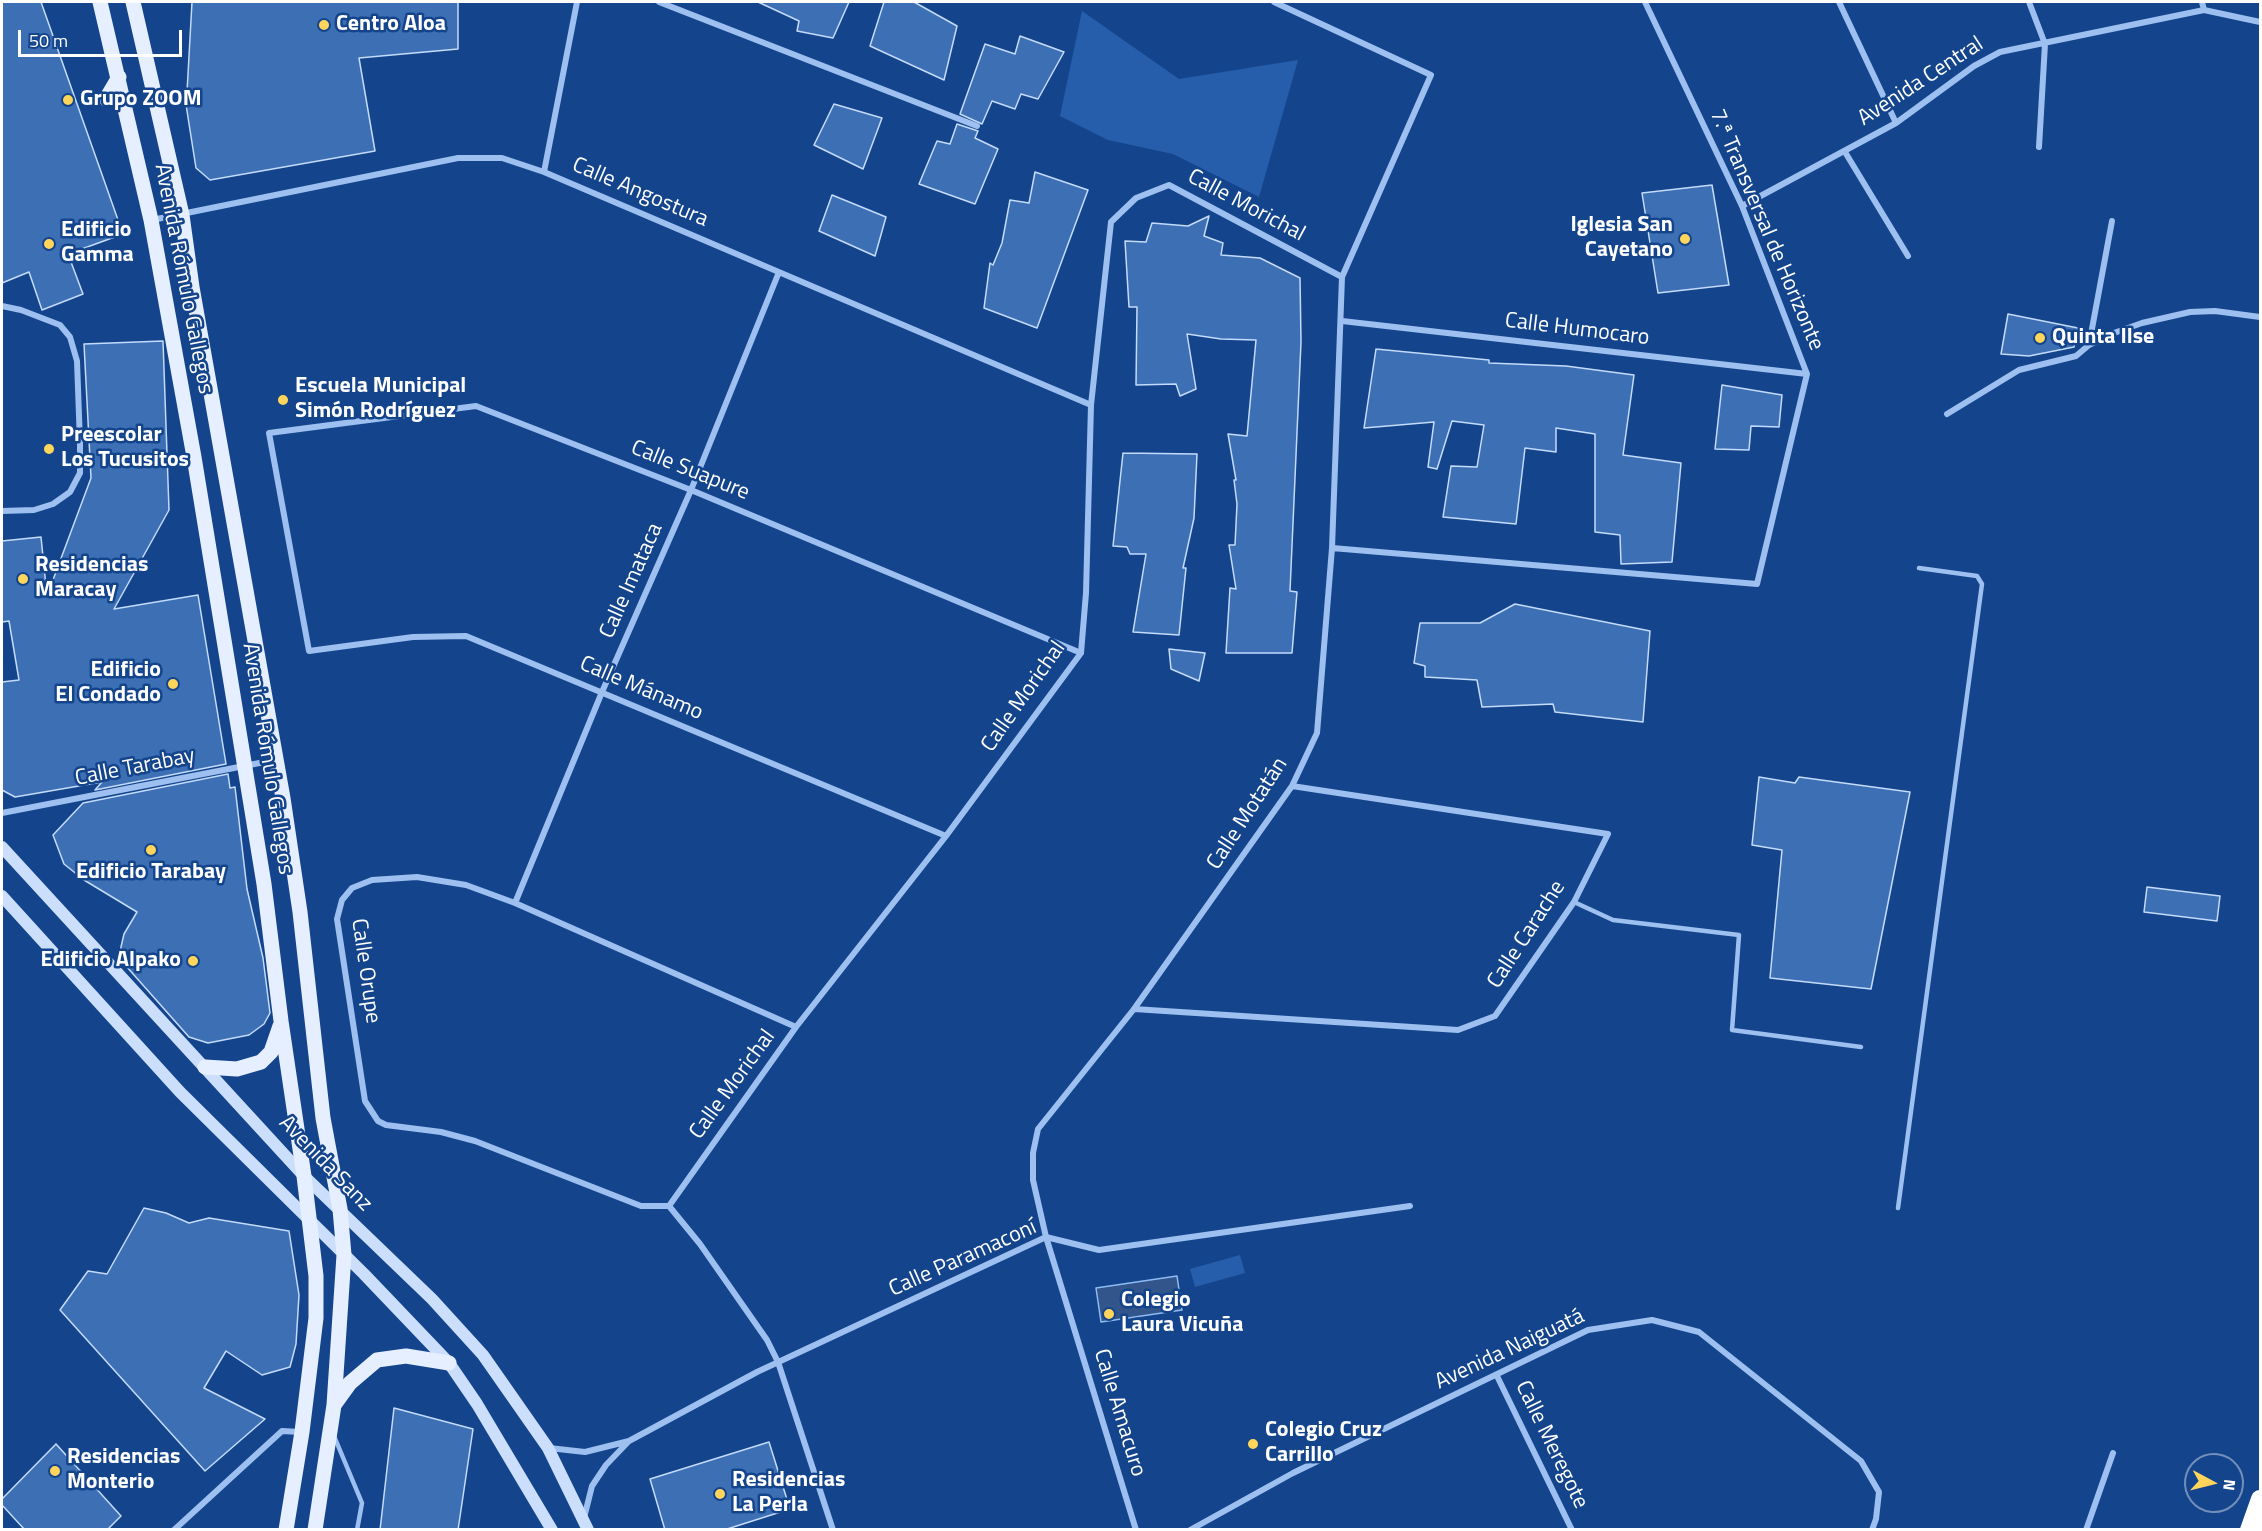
<!DOCTYPE html>
<html>
<head>
<meta charset="utf-8">
<style>
	body { margin:0 }
	#map { position:relative; width:2262px; height:1531px; overflow:hidden; background:#14458c; font-family:"Titillium Web",sans-serif }
	canvas { display:block }
	.frame { position:absolute; inset:0; border:3px solid #fff; pointer-events:none }
	.north { position:absolute; left:2184px; top:1453px; width:60px; height:60px; box-sizing:border-box; background:#14458c; border:2px solid #728fba; border-radius:50%; rotate:97deg; font-size:16px; font-weight:700; line-height:24px; text-align:center; color:#fff }
	.north::after { content:''; display:block; margin:auto; width:21px; height:27px; background:#ffd55c; clip-path:polygon(50% 0,100% 100%,50% 72%,0 100%) }
	.scale { position:absolute; left:18px; top:30px; width:164px; height:27px; box-sizing:border-box; border:3px solid #fff; border-top:0; padding-left:8px; font-size:18px; line-height:21px; white-space:nowrap; color:#fff; -webkit-text-stroke:4px #14458c; paint-order:stroke }
</style>
</head>
<body>
<div id="map">
<canvas width="2262" height="1531"></canvas>
<div class="frame"></div>
<div class="north">N</div>
<div class="scale">50 m</div>
</div>
<script>
const c = document.querySelector('canvas').getContext('2d');
c.lineJoin = 'round';
function fill(path, color) { c.fillStyle = color; c.fill(path, 'evenodd'); }
const poly = rows => new Path2D(rows.map(r => 'M' + r).join(''));
function strokePath(path, color, width, dash) { c.strokeStyle = color; c.lineWidth = width; c.lineCap = dash ? 'butt' : 'round'; c.setLineDash(dash || []); c.stroke(path); }
function label(font, color, halo, rows, align = 'center') {
  c.font = font + ' "Titillium Web",sans-serif'; c.lineWidth = 5; c.setLineDash([]); c.textBaseline = 'middle'; c.strokeStyle = halo; c.fillStyle = color; for (const [text, x, y, turn = 0] of rows) {
    c.save(); c.translate(x, y); c.rotate((+turn || 0) * Math.PI / 180); c.textAlign = isNaN(turn) ? turn : align; if (halo) c.strokeText(text, 0, 0); c.fillText(text, 0, 0); c.restore();
  }
}
fill(poly([
	[1082,11,1179,79,1298,60,1259,197,1173,154,1108,140,1060,116],
	[1240,1255,1245,1273,1195,1287,1190,1269]
]), '#265eab');
const water = poly([
	[1177,1276,1182,1310,1101,1322,1096,1288,1177,1276]
]);
fill(water, '#32568b');
strokePath(water, '#8fbbf3', 1.5);
const building = poly([
	[2,2,41,2,123,234,68,254,83,294,42,310,29,272,2,283,2,2],
	[192,2,458,2,458,49,359,58,375,151,210,180,196,168,184,92,187,92,192,2],
	[758,2,849,2,833,38,797,31,799,21,758,2],
	[884,2,914,2,957,26,944,80,870,46,884,2],
	[1020,36,1064,52,1038,99,1021,94,1015,109,992,101,982,124,960,114,985,44,1015,54,1020,36],
	[834,104,882,118,863,169,814,145,834,104],
	[957,124,978,131,975,138,998,149,975,204,919,184,937,141,950,144,957,124],
	[1035,172,1088,190,1037,328,984,308,990,263,993,265,1002,243,1010,200,1029,203,1035,172],
	[1712,185,1729,285,1658,293,1642,193,1712,185],
	[832,195,886,217,875,256,819,231,832,195],
	[1209,216,1204,236,1223,243,1221,255,1260,258,1300,278,1301,342,1290,591,1297,592,1292,653,1226,653,1230,588,1236,589,1229,545,1235,545,1237,504,1234,480,1236,480,1228,434,1247,436,1256,340,1221,339,1187,334,1196,389,1180,396,1176,384,1136,385,1137,307,1129,307,1125,241,1146,242,1152,223,1188,226,1209,216],
	[2008,314,2078,328,2074,347,2029,356,2001,354,2008,314],
	[163,341,169,510,114,609,198,595,226,764,95,790,102,782,15,797,2,790,2,682,19,680,9,621,2,622,2,541,41,537,47,596,91,478,84,344,163,341],
	[1376,349,1489,360,1489,363,1566,366,1634,375,1623,455,1681,463,1672,562,1621,564,1620,535,1595,532,1595,434,1556,428,1556,452,1525,448,1516,524,1443,517,1451,466,1477,467,1484,425,1452,421,1437,469,1428,467,1434,422,1364,428,1376,349],
	[1722,385,1782,395,1779,427,1751,426,1749,450,1715,449,1722,385],
	[1123,453,1197,454,1194,518,1183,568,1186,568,1179,635,1133,632,1146,554,1130,554,1127,547,1113,546,1123,453],
	[1515,604,1650,631,1643,722,1555,712,1553,704,1482,707,1477,680,1425,677,1425,666,1414,663,1420,623,1480,623,1515,604],
	[1169,649,1205,653,1199,681,1171,669,1169,649],
	[228,774,230,788,235,787,247,889,263,958,270,1013,264,1024,249,1035,208,1043,189,1037,126,966,120,955,121,947,124,934,137,912,84,880,64,864,53,835,83,803,228,774],
	[1759,777,1795,783,1799,777,1910,792,1871,989,1770,978,1782,850,1752,845,1759,777],
	[2147,887,2220,896,2217,921,2144,912,2147,887],
	[144,1208,166,1213,189,1223,209,1218,289,1231,299,1295,296,1344,290,1367,262,1375,226,1351,204,1388,265,1419,205,1471,60,1310,88,1271,107,1274,144,1208],
	[394,1408,473,1429,458,1530,380,1530,394,1408],
	[769,1442,790,1509,724,1530,665,1530,650,1479,769,1442],
	[56,1444,121,1516,107,1530,25,1530,2,1505,2,1499,56,1444]
]);
fill(building, '#3d6fb5');
strokePath(building, '#c4dbfb', 1.5);
strokePath(poly([
	[1574,902,1613,920,1739,935,1732,1030,1861,1047],
	[1898,1208,1982,584,1977,576,1919,568],
	[334,1436,362,1503,357,1530]
]), '#9dc0f0', 4.5);
strokePath(poly([
	[659,2,977,126],
	[1839,2,1896,123],
	[2029,2,2045,44,2039,147],
	[2202,2,2204,10,2260,22],
	[1845,152,1908,256],
	[544,172,577,2],
	[1742,206,1896,123,1974,66,2000,52,2204,10],
	[152,220,458,158,502,158,544,172,1091,405],
	[2112,221,2089,345,2114,333,2142,323,2190,312,2215,311,2260,317],
	[2,306,21,310,60,325,70,337,77,361,80,443,80,473,70,492,53,504,34,510,2,511],
	[1342,321,1807,374],
	[1947,414,2019,370,2076,356,2089,345],
	[1332,548,1757,584,1807,374,1742,206,1645,2],
	[2,813,275,760],
	[946,836,466,636,413,637,309,651,269,433,476,406,691,490,1081,653],
	[515,903,602,692,691,490,779,272],
	[1134,1009,1458,1030,1495,1016,1574,902,1608,834,1292,786],
	[669,1206,796,1027,946,836,1081,653,1086,593,1091,405,1111,222,1136,198,1169,185,1342,277],
	[669,1206,641,1206,475,1141,441,1132,386,1125,378,1121,365,1101,337,919,342,900,352,888,372,880,417,877,466,885,515,903,796,1027],
	[669,1206,700,1244,767,1340,778,1362,833,1530],
	[1497,1376,1572,1530],
	[549,1448,585,1452,629,1441,757,1372,1046,1237,1099,1250,1410,1206],
	[584,1518,592,1486,606,1465,629,1441],
	[174,1530,282,1431,300,1432],
	[1136,1530,1046,1237,1033,1180,1033,1153,1038,1129,1134,1009,1292,786,1317,733,1332,548,1342,277,1431,75,1274,2],
	[1190,1530,1293,1473,1588,1330,1652,1320,1699,1332,1861,1461,1879,1492,1876,1519,1872,1530],
	[2086,1530,2113,1453]
]), '#9dc0f0', 6);
strokePath(poly([
	[2,847,304,1176,432,1299,483,1355,548,1448,588,1530],
	[2,896,180,1092,364,1274,449,1363,477,1404,552,1530]
]), '#cbdefb', 12);
strokePath(poly([
	[100,2,151,220,194,457,264,884,281,1021,304,1176,316,1276,316,1318,302,1432,286,1530],
	[133,2,182,215,192,287,283,798,300,912,323,1118,340,1209,344,1255,334,1405,315,1530],
	[106,99,119,77],
	[205,1067,237,1069,261,1062,271,1052,280,1026],
	[334,1405,350,1383,377,1360,406,1356,449,1363]
]), '#e6efff', 15);
strokePath(poly([
	[2249,1530,2260,1499]
]), '#fff', 18);
for (const [x, y, r, color] of [
	[324,25,6,"#ffd55c"],
	[68,100,6,"#ffd55c"],
	[1685,239,6,"#ffd55c"],
	[49,244,6,"#ffd55c"],
	[2040,338,6,"#ffd55c"],
	[283,400,6,"#ffd55c"],
	[49,449,6,"#ffd55c"],
	[23,579,6,"#ffd55c"],
	[173,684,6,"#ffd55c"],
	[151,850,6,"#ffd55c"],
	[193,961,6,"#ffd55c"],
	[1109,1314,6,"#ffd55c"],
	[1253,1444,6,"#ffd55c"],
	[55,1471,6,"#ffd55c"],
	[720,1494,6,"#ffd55c"]
]) { const dot = new Path2D(); dot.arc(x, y, r, 0, 2 * Math.PI); c.fillStyle = color; c.fill(dot); strokePath(dot, '#14458c', 2); }
label('bold 22px', '#fff', '#14458c', [
	["Centro Aloa",336,25],
	["Grupo ZOOM",80,100],
	["Iglesia San",1673,226,"right"],
	["Cayetano",1673,251,"right"],
	["Edificio",61,231],
	["Gamma",61,256],
	["Quinta Ilse",2052,338],
	["Escuela Municipal",295,387],
	["Simón Rodríguez",295,412],
	["Preescolar",61,436],
	["Los Tucusitos",61,461],
	["Residencias",35,566],
	["Maracay",35,591],
	["Edificio",161,671,"right"],
	["El Condado",161,696,"right"],
	["Edificio Tarabay",151,873,"center"],
	["Edificio Alpako",181,961,"right"],
	["Colegio",1121,1301],
	["Laura Vicuña",1121,1326],
	["Colegio Cruz",1265,1431],
	["Carrillo",1265,1456],
	["Residencias",67,1458],
	["Monterio",67,1483],
	["Residencias",732,1481],
	["La Perla",732,1506]
], 'left');
label('22px', '#fff', '#14458c', [
	["Avenida Central",1921,82,-33],
	["Calle Angostura",640,193,23],
	["Calle Morichal",1246,206,28],
	["7.ª Transversal de Horizonte",1766,230,67],
	["Avenida Rómulo Gallegos",183,279,79],
	["Calle Humocaro",1577,330,7],
	["Calle Suapure",690,471,22],
	["Calle Imataca",632,581,-66],
	["Calle Mánamo",641,689,23],
	["Calle Morichal",1024,697,-55],
	["Avenida Rómulo Gallegos",267,759,81],
	["Calle Tarabay",135,768,-11],
	["Calle Motatán",1248,814,-57],
	["Calle Carache",1527,935,-57],
	["Calle Orupe",365,971,82],
	["Calle Morichal",733,1085,-54],
	["Avenida Sanz",325,1164,46],
	["Calle Paramaconí",963,1259,-24],
	["Avenida Naiguatá",1510,1350,-25],
	["Calle Amacuro",1119,1413,73],
	["Calle Meregote",1551,1445,64]
]);
</script>
</body>
</html>
